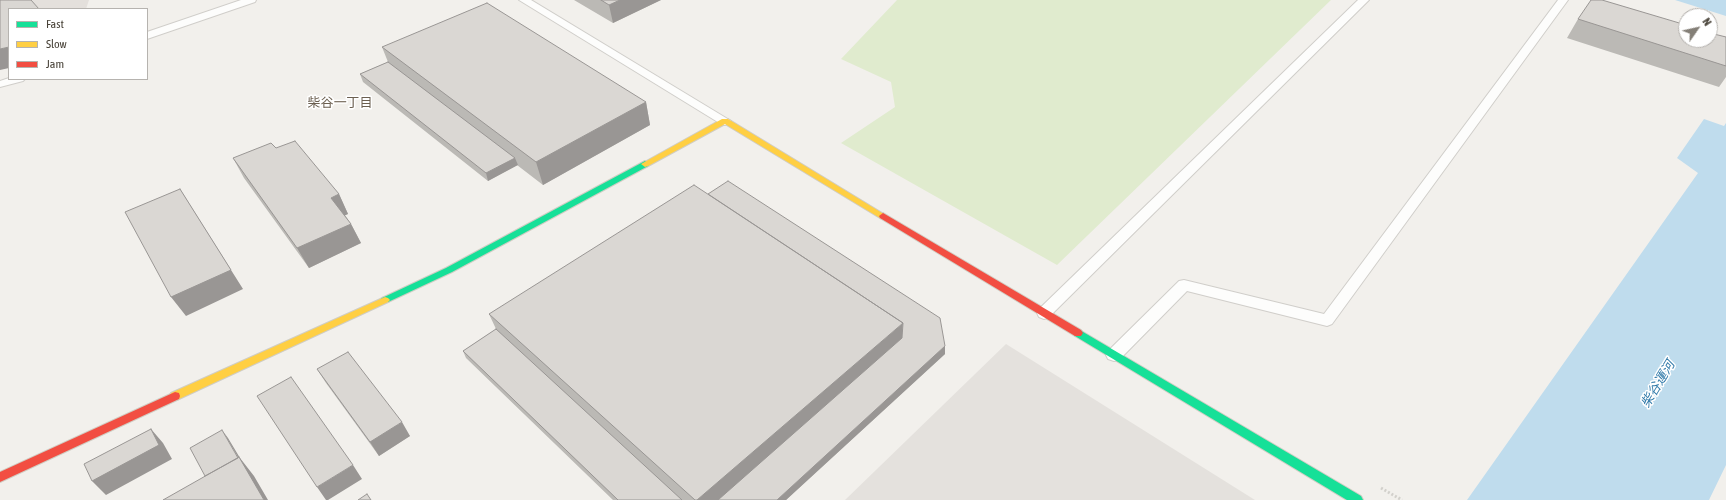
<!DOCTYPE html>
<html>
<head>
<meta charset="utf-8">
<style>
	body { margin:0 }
	#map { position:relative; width:1726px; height:500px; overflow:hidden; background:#f2f0ec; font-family:"Asap Condensed",sans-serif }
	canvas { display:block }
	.legend { position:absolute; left:8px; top:8px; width:140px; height:72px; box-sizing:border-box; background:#fff; border:1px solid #b6b3af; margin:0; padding:5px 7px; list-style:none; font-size:12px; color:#484238 }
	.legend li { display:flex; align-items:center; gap:8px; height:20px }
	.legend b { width:20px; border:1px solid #b6b3af }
	.north { position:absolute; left:1678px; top:8px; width:40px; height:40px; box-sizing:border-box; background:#fff; border:1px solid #b6b3af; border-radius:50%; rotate:56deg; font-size:11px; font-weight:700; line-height:16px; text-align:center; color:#484238 }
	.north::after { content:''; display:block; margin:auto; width:14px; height:18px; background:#847f77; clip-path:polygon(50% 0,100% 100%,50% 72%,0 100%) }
</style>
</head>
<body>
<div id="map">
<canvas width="1726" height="500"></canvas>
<ul class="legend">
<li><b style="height:5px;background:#16e098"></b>Fast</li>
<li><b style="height:5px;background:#ffcf43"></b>Slow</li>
<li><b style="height:5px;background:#f24e42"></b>Jam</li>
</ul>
<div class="north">N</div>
</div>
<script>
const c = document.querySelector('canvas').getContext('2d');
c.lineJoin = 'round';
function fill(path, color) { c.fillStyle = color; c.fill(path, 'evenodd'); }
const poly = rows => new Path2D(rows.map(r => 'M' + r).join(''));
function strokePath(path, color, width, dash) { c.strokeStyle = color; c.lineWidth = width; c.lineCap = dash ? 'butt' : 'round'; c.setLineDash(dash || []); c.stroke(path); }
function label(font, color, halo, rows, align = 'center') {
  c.font = font + ' "Asap Condensed","Noto Sans JP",sans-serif'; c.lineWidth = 3; c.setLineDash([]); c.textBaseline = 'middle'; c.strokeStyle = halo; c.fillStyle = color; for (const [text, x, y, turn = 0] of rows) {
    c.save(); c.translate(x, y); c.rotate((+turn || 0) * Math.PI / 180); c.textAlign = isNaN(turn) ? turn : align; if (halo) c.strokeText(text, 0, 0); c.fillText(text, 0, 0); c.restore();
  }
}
fill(poly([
	[0,0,89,0,86,9,9,9]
]), '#e4e0dc');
fill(poly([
	[897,0,1331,0,1057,265,841,143,895,107,891,82,841,59]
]), '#e0ebce');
fill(poly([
	[1006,344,1255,500,845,500]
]), '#e4e1dd');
fill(poly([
	[1675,0,1726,0,1726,16],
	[1704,119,1724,126,1726,123,1726,465,1709,500,1467,500,1698,173,1677,158]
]), '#bfdced');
const lane = poly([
	[241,0,256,0,255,2,147,39,147,32,241,0],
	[519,0,531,0,731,121,725,125,721,124,519,0],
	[1358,0,1369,0,1049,317,1044,319,1039,317,1037,313,1039,309,1358,0],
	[1558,0,1568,0,1332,324,1327,326,1187,291,1120,359,1114,361,1108,359,1106,355,1108,351,1179,281,1184,280,1324,314,1558,0],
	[9,78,9,79,25,79,23,81,0,87,0,81,9,78]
]);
const fast = poly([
	[645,161,649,164,648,166,452,272,388,302,382,302,380,300,382,298,446,268,645,161],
	[1078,329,1361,496,1363,500,1347,500,1075,336,1073,333,1075,330,1078,329]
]);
const slow = poly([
	[722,119,728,119,887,216,883,219,880,218,725,124,648,166,645,167,641,164,722,119],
	[385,297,388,298,390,300,388,302,179,399,175,400,171,399,170,396,171,393,385,297]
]);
const jam = poly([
	[883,213,1081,330,1083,333,1081,336,1075,336,880,218,879,216,883,213],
	[175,392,179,393,180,396,179,399,0,482,0,472,175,392]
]);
strokePath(lane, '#d0ceca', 2);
strokePath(fast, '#d0cdc3', 2);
strokePath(slow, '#d0cdc3', 2);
strokePath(jam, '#d0cdc3', 2);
strokePath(poly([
	[1381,488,1402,500]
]), '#d2d0cb', 3, [2, 2]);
fill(lane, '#fdfdfc');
fill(fast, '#16e098');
fill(slow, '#ffcf43');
fill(jam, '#f24e42');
fill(poly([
	[574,0,661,0,613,23],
	[1578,19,1726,37,1726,77,1719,87,1567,38],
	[382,47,646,102,650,125,543,185,517,165,488,181,363,82,360,74,388,62],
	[233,158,339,194,348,214,345,215,351,224,361,243,309,268,244,178],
	[489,314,945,346,945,354,786,500,613,500,466,358,463,351,496,329],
	[317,369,410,436,379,456,326,383]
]), '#bbb9b5');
fill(poly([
	[620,0,661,0,613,23,609,5],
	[9,47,9,68,0,70,0,49],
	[646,102,650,125,543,185,536,162],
	[515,158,518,165,488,181,486,173],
	[180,189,243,289,186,316,171,297],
	[339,194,348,214,341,217,331,198],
	[351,224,361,243,309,268,297,248],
	[903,323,902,346,727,500,697,500],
	[945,346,945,354,786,500,777,500],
	[402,422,410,436,379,456,370,442],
	[151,429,163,443,172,459,106,495,92,481],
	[222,430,228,438,240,458,254,476,268,500,264,500,239,459],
	[353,465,362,479,328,500,326,500,317,487]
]), '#999694');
const building = poly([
	[0,0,31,0,39,9,9,9,9,47,0,49,0,0],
	[601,0,620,0,609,5,601,0],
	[1591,0,1602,0,1686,25,1686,40,1710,40,1710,33,1726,37,1726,66,1578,19,1591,0],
	[487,3,646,102,536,162,382,47,487,3],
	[388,62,515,158,486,173,360,74,388,62],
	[295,141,339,194,331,198,351,224,297,248,233,158,271,143,276,148,295,141],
	[728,181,940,318,945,346,777,500,718,500,902,338,903,323,708,194,728,181],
	[694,185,903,323,697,500,695,500,489,314,694,185],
	[180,189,231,270,171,297,125,212,180,189],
	[496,329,682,500,618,500,463,351,496,329],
	[348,352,402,422,370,442,317,369,348,352],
	[291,377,353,465,317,487,257,396,291,377],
	[151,429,159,445,92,481,84,464,151,429],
	[222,430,238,458,205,476,190,448,222,430],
	[239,457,264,500,163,500,239,457],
	[367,494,371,500,358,500,367,494]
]);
fill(building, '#dad7d3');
strokePath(building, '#999694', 1);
label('13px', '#6b5f50', '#fff', [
	["柴谷一丁目",340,103]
]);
label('italic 13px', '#327baa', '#fff', [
	["柴谷運河",1658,384,-59]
]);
</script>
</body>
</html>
